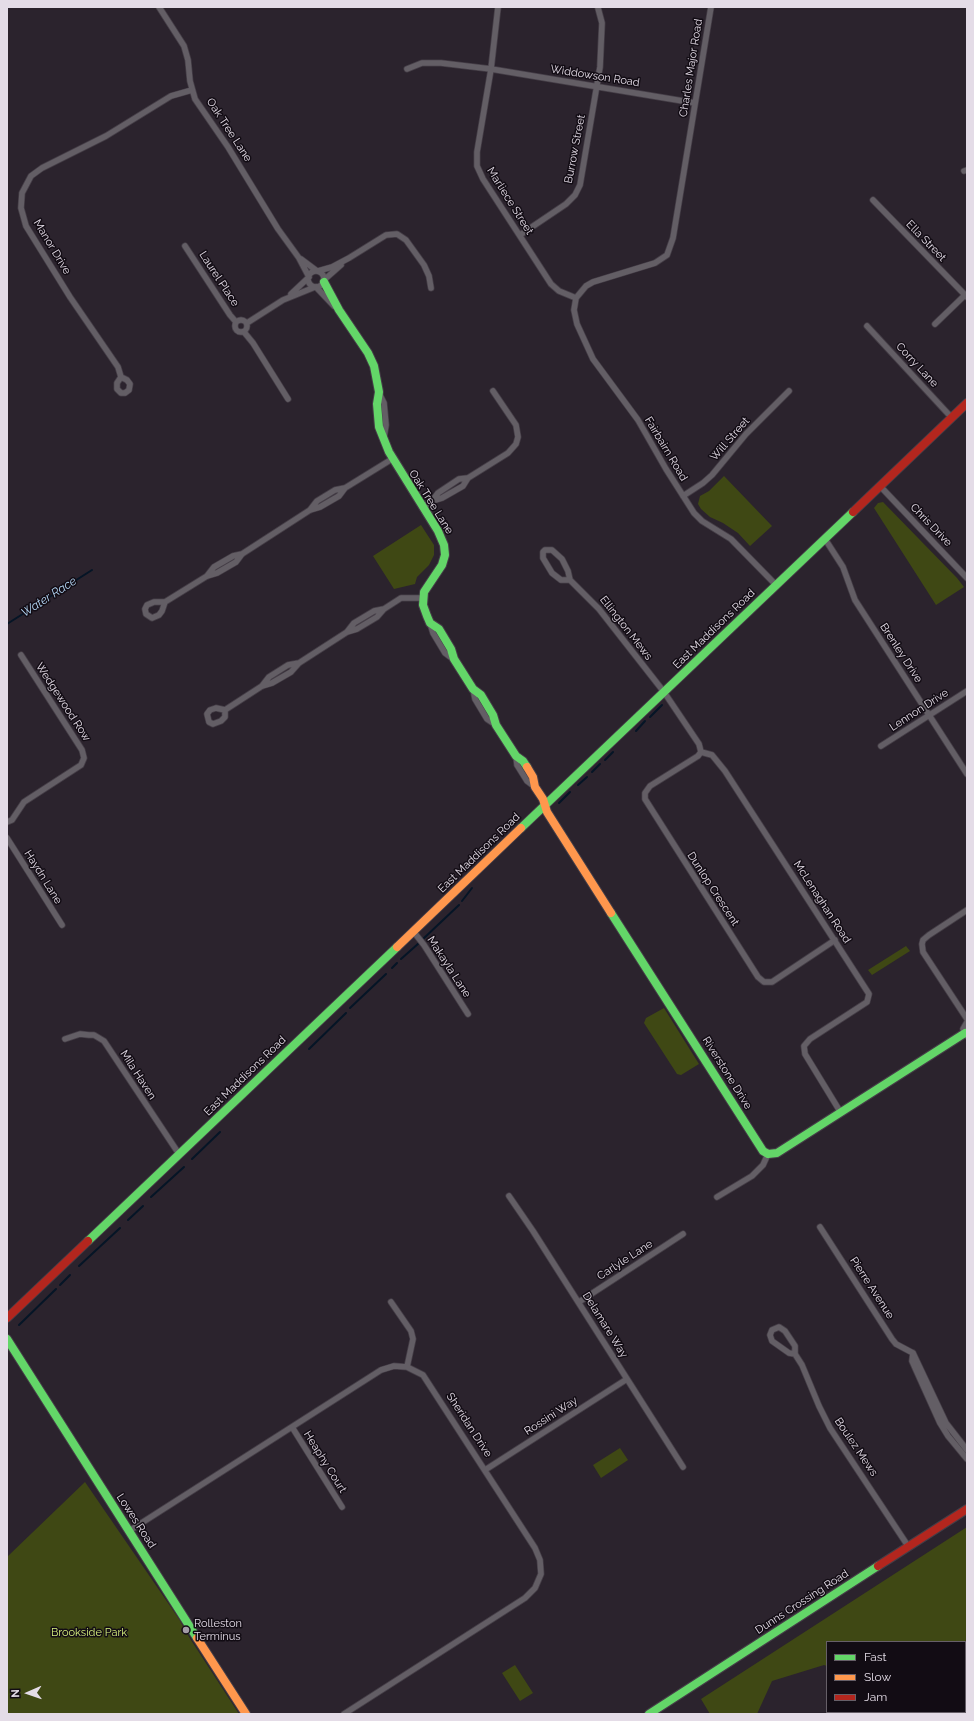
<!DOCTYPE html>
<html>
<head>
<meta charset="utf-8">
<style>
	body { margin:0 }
	#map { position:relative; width:974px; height:1721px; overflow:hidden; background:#2b232d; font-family:Raleway,sans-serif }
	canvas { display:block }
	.frame { position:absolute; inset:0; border:8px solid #e4dce7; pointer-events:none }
	.legend { position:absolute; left:826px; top:1641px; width:140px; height:72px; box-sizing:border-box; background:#120c14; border:1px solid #665f68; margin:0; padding:5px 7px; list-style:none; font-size:12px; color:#e4dce7 }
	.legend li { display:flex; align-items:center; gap:8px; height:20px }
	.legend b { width:20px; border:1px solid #665f68 }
	.north { position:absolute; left:8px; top:1673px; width:40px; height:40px; -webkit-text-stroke:3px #120c14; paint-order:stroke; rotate:268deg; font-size:11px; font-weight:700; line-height:16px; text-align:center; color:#e4dce7 }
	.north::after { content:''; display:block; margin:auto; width:14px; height:18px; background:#e4dce7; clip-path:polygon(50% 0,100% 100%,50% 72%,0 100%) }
</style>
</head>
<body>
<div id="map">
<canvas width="974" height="1721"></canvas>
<div class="frame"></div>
<ul class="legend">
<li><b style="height:5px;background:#63d668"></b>Fast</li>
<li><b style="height:5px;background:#ff974d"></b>Slow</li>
<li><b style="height:5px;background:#b3261e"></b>Jam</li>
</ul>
<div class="north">N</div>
</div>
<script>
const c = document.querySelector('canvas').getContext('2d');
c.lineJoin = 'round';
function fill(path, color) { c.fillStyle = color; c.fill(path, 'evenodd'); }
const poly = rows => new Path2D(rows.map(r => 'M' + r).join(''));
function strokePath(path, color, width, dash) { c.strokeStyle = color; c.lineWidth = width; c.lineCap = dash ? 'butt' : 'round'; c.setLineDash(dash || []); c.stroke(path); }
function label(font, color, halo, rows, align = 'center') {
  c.font = font + ' Raleway,sans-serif'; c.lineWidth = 3; c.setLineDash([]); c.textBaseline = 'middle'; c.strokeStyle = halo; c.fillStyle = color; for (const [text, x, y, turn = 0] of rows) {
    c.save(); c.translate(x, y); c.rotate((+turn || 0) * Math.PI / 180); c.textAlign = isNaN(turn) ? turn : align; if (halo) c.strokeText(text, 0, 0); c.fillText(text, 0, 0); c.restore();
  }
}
fill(poly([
	[724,476,772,526,750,546,738,533,723,523,710,517,701,509,698,504,700,496,709,491],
	[883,502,957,578,964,587,936,605,874,508,878,503],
	[421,525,434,545,434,555,429,565,417,577,415,584,394,589,373,556],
	[906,946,910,951,872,975,868,970],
	[664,1008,699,1064,681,1075,677,1074,644,1023,646,1018],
	[620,1448,628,1460,601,1478,593,1465],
	[85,1482,179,1619,189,1637,239,1714,7,1714,7,1557],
	[967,1527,967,1714,859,1714,862,1712,965,1712,965,1642,827,1642,827,1666,824,1665,772,1681,757,1714,710,1714,701,1699],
	[515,1665,533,1693,520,1701,502,1673]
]), '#3f4814');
strokePath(poly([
	[7,624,92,570],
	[650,717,662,705],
	[636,731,645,721],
	[605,760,613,752],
	[592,772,600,764],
	[578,785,587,777],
	[559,803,570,792],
	[462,901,472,888],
	[423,939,459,905],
	[401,959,419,943],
	[392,968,397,963],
	[350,1008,386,974],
	[309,1049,346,1013],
	[192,1159,220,1132],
	[151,1197,184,1167],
	[128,1220,143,1206],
	[79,1266,120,1228],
	[60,1285,70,1275],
	[19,1325,56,1289]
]), '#051526', 2);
const street = poly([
	[159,7,184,46,188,60,190,81,195,99,228,147,278,229,299,258,309,277],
	[498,7,491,69,477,152,477,166,483,179,551,284,559,291,576,298],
	[711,7,673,238,667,255,655,263,593,282,586,286,576,298,574,310,577,324,593,359,638,420,666,469,694,513,702,521,731,539,776,585],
	[407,69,422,63,441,63,491,69,695,103],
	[964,171,967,170],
	[873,200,967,297],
	[520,235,566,204,575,195,580,185,600,67,602,23,598,8],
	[185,246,230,315,236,322],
	[301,259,317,271],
	[318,271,332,267,349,258,386,235,397,234,406,240,424,265,429,276,431,288],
	'308 279a8 8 0 1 1 16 0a8 8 0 1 1-16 0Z',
	[324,280,341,265],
	[316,287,334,306],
	[291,294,308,278],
	'235 326a6 6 0 1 1 12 0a6 6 0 1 1-12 0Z',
	[247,323,283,300,315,287],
	[935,324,965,295],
	[867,326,952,418],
	[244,332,253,343,288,399],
	[121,377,127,380,130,384,129,390,125,393,121,393,117,389,117,383,121,377,118,367,70,297,26,226,21,208,22,193,31,176,42,168,106,136,171,96,192,90],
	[379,393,384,403,386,425,384,437],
	[880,486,967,578],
	[683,496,703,483,712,475,746,434,789,391],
	[432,501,438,493,459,479,468,478,508,453,516,444,518,437,516,425,493,391],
	[422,507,432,501,442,498,463,486,468,478],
	[310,510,317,501,335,490,345,488,392,459],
	[825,539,843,567,855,600,967,774],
	[207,576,214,567,233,556,242,554],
	[570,580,561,580,552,573,543,558,543,552,545,550,552,550,562,559,568,571,570,580,599,609,664,692,699,744,701,752],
	[165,602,162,611,159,615,152,618,146,614,145,609,147,605,154,602,165,602,207,576,217,573,236,562,242,554,310,510,320,507,339,496,345,488],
	[430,623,433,633,445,653,453,659],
	[347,632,357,629,377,617,384,609,401,598,423,598],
	[262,686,269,677,288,665,299,663],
	[473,689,475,699,487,719,496,725],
	[216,708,225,710,225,717,221,721,213,724,209,722,207,714,210,710,216,708],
	[225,710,262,686,272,683,291,672,299,663,347,632,354,623,374,611,384,609],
	[881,746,967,691],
	[701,752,712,755,725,771,869,994,867,1002,810,1039,804,1046,805,1054,841,1113],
	[701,752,698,756,650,786,645,793,645,799,758,977,764,982,772,982,835,940],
	[516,756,517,765,527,781,535,787],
	[7,822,12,820,24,802,81,765,84,758,82,750,21,655],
	[7,838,62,925],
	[967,910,929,935,923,940,922,944,923,952,967,1019],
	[413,931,424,945,468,1014],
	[967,1036,963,1029,967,1022],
	[65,1039,80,1034,89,1035,94,1035,104,1041,179,1154],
	[509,1196,533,1231,683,1467],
	[717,1197,752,1176,763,1165,768,1154],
	[820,1227,892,1339,896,1344,913,1353],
	[391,1302,411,1331,413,1339,407,1367],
	[579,1302,683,1234],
	[795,1354,795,1346,785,1331,779,1327,772,1330,770,1335,772,1341,789,1353,795,1354,802,1365,819,1406,830,1428,908,1546],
	[292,1427,342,1507],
	[967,1450,946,1423,913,1353,912,1361,916,1370,940,1423,948,1436,967,1459],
	[485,1470,627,1379],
	[129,1531,381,1370,394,1366,407,1367,423,1375,535,1548,540,1560,541,1574,535,1588,525,1598,344,1714]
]);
const fast = poly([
	[324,282,339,310,368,353,374,366,379,392,377,404,379,427,389,452,438,531,444,545,445,555,442,565,424,592,423,605,427,616,430,623,439,629,451,649,454,659,473,689,481,695,493,715,496,725,516,756,523,761,527,767],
	[521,828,853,512],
	[611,913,763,1151,768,1154,777,1153,965,1033],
	[88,1241,397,947],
	[7,1339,197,1638],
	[649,1714,878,1566]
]);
const slow = poly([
	[527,767,533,777,535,787,543,799,547,812,611,913],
	[397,947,521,828],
	[197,1638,246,1714]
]);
const jam = poly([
	[853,512,967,403],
	[7,1318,88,1241],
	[878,1566,967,1509]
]);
strokePath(street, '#453e47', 7);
strokePath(fast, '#453e47', 10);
strokePath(slow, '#453e47', 10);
strokePath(jam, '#453e47', 10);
strokePath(street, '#635e65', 5.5);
strokePath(fast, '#63d668', 8);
strokePath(slow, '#ff974d', 8);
strokePath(jam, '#b3261e', 8);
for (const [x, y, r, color] of [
	[186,1630,4,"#a39ba6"]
]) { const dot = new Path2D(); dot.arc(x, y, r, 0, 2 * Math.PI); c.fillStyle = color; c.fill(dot); strokePath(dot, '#120c14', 1.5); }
label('11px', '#e4dce7', '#120c14', [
	["Charles Major Road",691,68,-81],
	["Widdowson Road",595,76,9],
	["Oak Tree Lane",229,130,57],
	["Burrow Street",575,149,-79],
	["Marliece Street",510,201,58],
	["Ella Street",926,241,46],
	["Manor Drive",52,247,59],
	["Laurel Place",219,279,57],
	["Corry Lane",917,365,47],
	["Will Street",730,439,-49],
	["Fairbairn Road",666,449,59],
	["Oak Tree Lane",431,502,58],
	["Chris Drive",931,525,46],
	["Ellington Mews",626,628,52],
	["East Maddisons Road",714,629,-44],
	["Brenley Drive",901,653,57],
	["Wedgewood Row",63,702,57],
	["Lennon Drive",919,710,-33],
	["East Maddisons Road",479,853,-44],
	["Haydn Lane",43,877,58],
	["Dunlop Crescent",713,889,57],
	["McLenaghan Road",822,902,57],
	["Makayla Lane",449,967,57],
	["Riverstone Drive",727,1073,58],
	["Mila Haven",138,1075,57],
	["East Maddisons Road",245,1076,-44],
	["Carlyle Lane",625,1260,-33],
	["Pierre Avenue",872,1288,57],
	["Delamare Way",605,1325,58],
	["Rossini Way",551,1416,-33],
	["Sheridan Drive",469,1425,57],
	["Boulez Mews",856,1447,56],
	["Heaphy Court",325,1462,58],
	["Lowes Road",136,1521,57],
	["Dunns Crossing Road",802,1602,-33]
]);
label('11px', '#e4dce7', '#120c14', [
	["Rolleston",194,1624],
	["Terminus",194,1637]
], 'left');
label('11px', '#d7f17e', '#120c14', [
	["Brookside Park",89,1633]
]);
label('italic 12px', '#b7daf9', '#120c14', [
	["Water Race",49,597,-33]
]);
</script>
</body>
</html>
